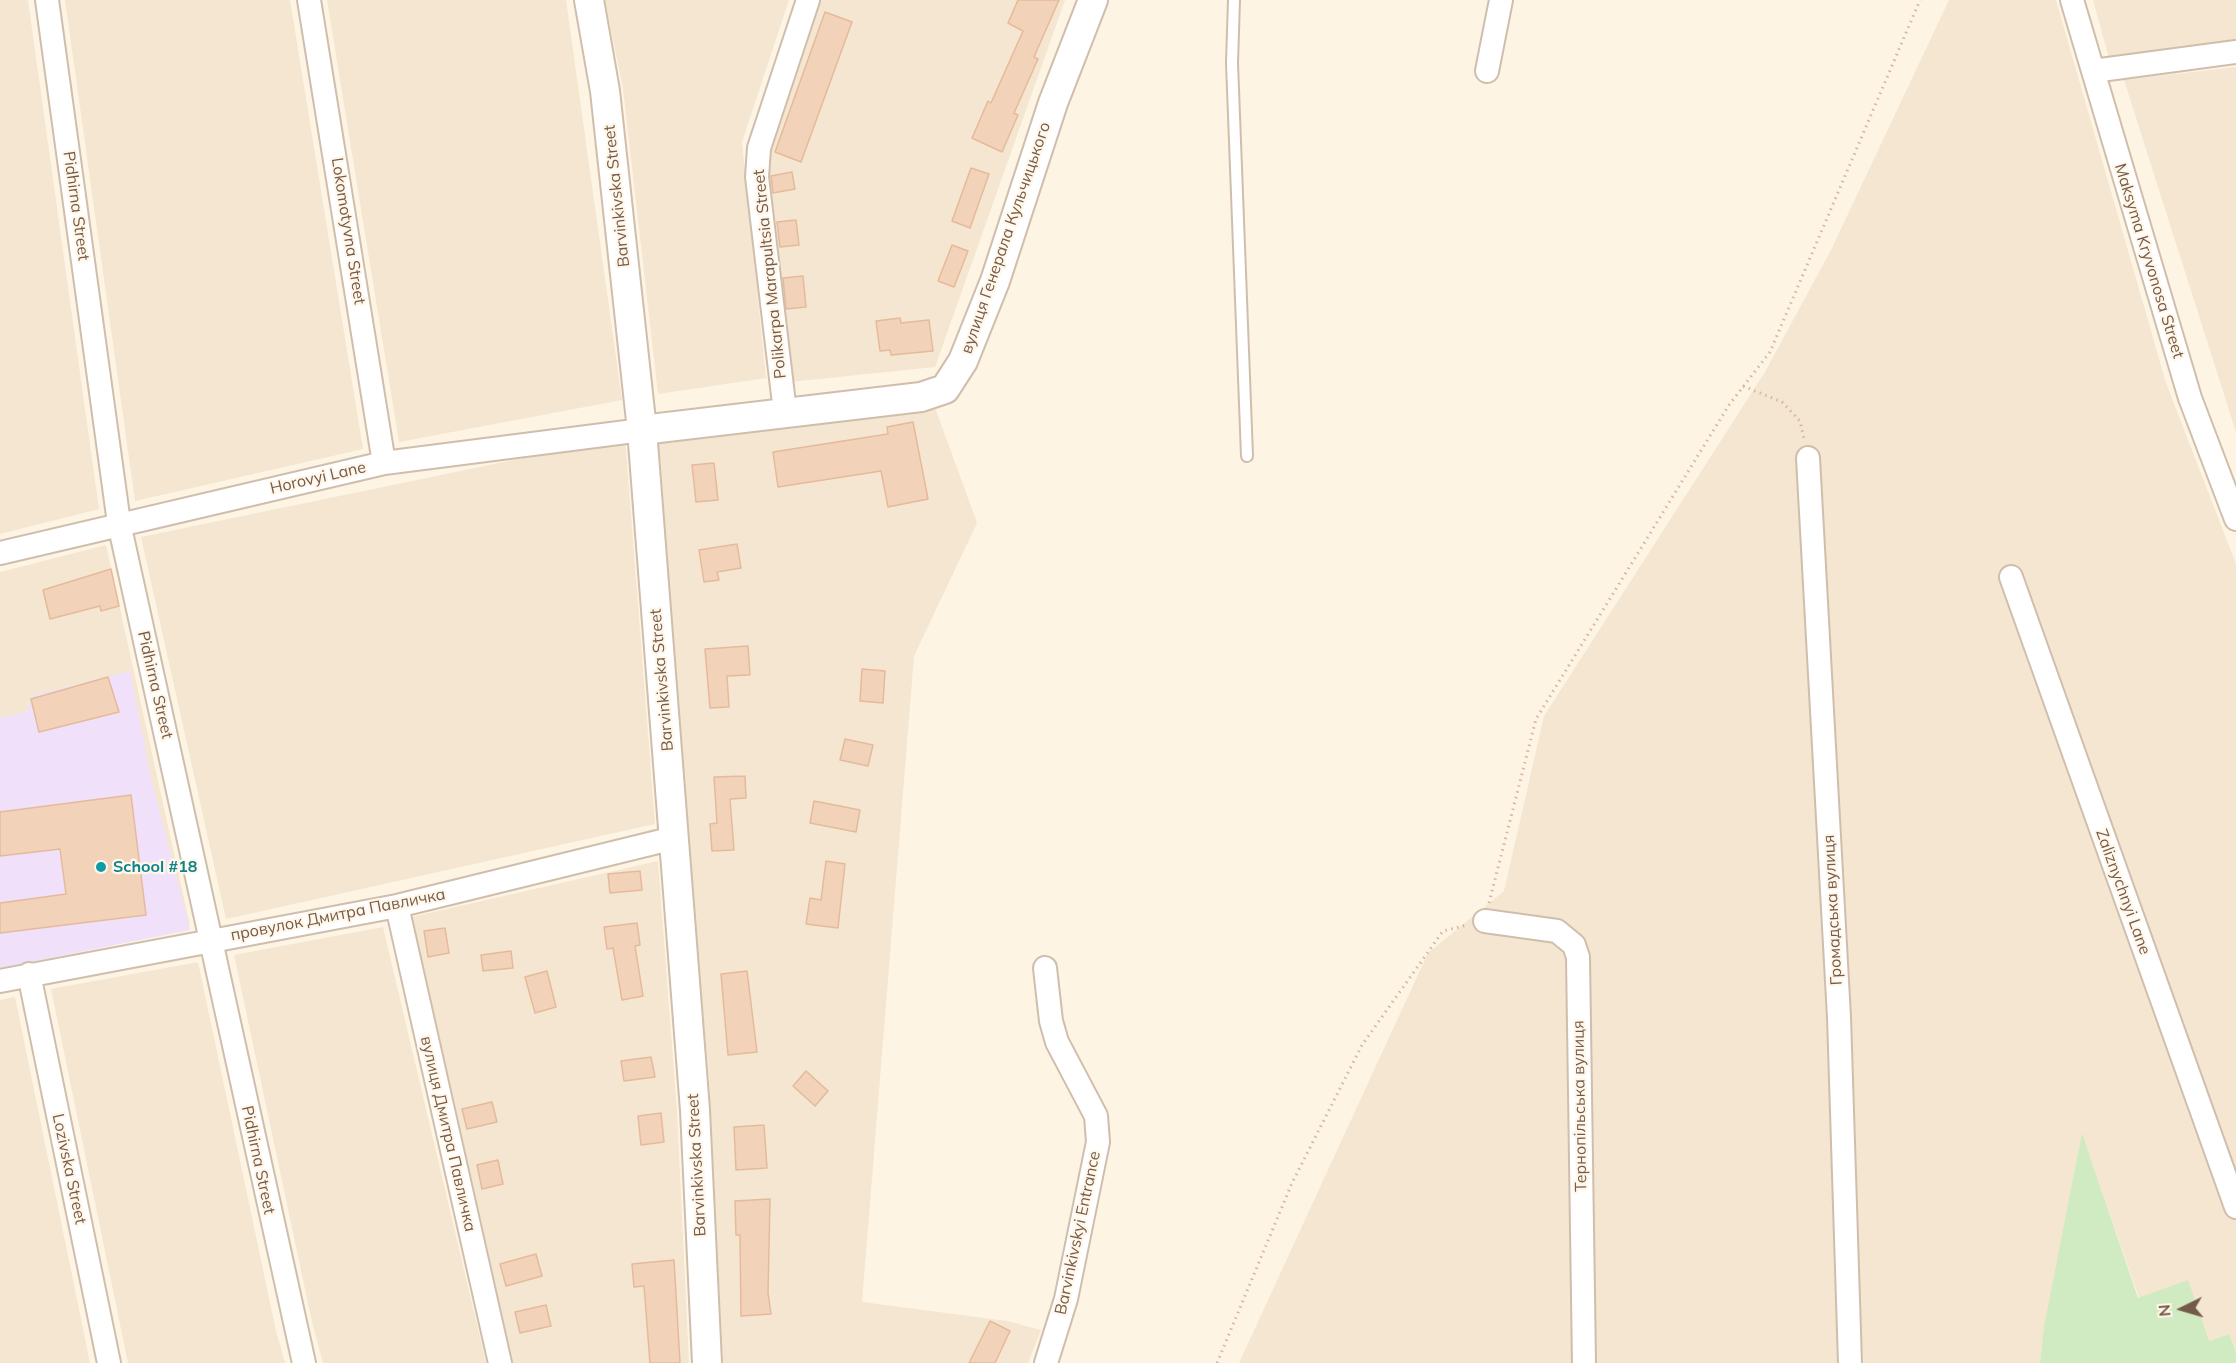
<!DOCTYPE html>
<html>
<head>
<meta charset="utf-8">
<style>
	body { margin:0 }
	#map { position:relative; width:2236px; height:1363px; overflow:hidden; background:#fdf4e3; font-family:Mulish,sans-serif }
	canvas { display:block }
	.north { position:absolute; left:2152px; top:1279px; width:60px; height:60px; -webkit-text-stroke:4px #fff7ea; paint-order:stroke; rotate:265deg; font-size:16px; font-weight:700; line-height:24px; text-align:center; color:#755a49 }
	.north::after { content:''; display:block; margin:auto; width:21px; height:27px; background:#755a49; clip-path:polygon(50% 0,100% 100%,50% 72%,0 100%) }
</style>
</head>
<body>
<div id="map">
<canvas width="2236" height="1363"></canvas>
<div class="north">N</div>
</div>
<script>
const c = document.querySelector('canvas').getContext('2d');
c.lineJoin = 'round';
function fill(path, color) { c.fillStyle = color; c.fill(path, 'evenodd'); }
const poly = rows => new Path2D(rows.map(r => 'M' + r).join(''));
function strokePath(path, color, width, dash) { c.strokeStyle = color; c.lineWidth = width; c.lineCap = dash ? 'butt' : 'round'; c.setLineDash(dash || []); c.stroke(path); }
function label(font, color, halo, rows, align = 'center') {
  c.font = font + ' Mulish,sans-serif'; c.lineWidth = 4.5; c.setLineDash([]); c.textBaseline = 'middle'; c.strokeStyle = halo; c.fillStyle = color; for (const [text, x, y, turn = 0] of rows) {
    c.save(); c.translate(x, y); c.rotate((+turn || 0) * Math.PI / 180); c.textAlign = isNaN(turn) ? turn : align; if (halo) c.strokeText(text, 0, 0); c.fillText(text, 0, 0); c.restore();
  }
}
fill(poly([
	[0,0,28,0,99,509,0,534],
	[65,0,290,0,363,449,135,501],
	[327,0,566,0,622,400,399,442],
	[605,0,789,0,742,142,766,378,658,394,623,89],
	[820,0,1065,0,935,367,790,382,764,189,766,151],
	[1949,0,2056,0,2166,383,2236,564,2236,1352,2229,1334,2209,1341,2139,1298,2082,1134,2044,1326,2040,1363,1239,1363,1428,953,1504,891,1544,716,1765,372,1831,250],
	[2093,0,2236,0,2236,41,2109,58],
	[2236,67,2236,432,2124,80],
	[934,405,977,523,914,656,862,1302,1007,1321,1041,1330,1028,1363,721,1363,709,1079,652,437],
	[625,437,655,824,226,919,141,537],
	[106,545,190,926,0,962,0,572],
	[658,861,677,1112,689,1363,506,1363,407,918],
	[383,927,486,1363,323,1363,312,1322,234,955],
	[198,962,276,1331,285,1363,128,1363,51,989],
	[15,997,90,1363,0,1363,0,1000]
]), '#f4e6d1');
fill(poly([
	[130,671,151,778,190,930,0,968,0,718,28,711,31,696]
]), '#f0e0f9');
fill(poly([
	[2082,1133,2138,1298,2188,1280,2209,1341,2229,1334,2236,1352,2236,1363,2040,1363,2044,1326]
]), '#d0eac1');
const building = poly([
	[1018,0,1059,0,1034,57,1038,59,1014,113,1018,115,1002,152,972,138,988,101,991,103,1023,31,1008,23,1018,0],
	[825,12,852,22,801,162,775,152,825,12],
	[971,168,989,174,970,228,952,221,971,168],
	[792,172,795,189,773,193,771,176,792,172],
	[796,220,799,245,780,247,777,222,796,220],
	[952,245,968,251,954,287,938,281,952,245],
	[803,276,806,307,786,309,783,278,803,276],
	[900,318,901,323,929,320,933,351,891,355,890,350,880,351,876,321,900,318],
	[913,422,928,499,888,507,881,471,778,487,773,452,888,434,887,427,913,422],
	[714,463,718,500,696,502,692,465,714,463],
	[737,544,741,568,717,572,719,580,704,582,699,550,737,544],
	[111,569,119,606,101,611,100,606,50,619,43,590,111,569],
	[748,646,750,675,727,676,729,707,710,708,705,649,748,646],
	[862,669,885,671,883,703,860,701,862,669],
	[108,677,119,712,39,732,31,699,108,677],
	[845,739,873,745,868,766,840,760,845,739],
	[745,776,746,798,730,799,734,850,712,851,710,824,717,823,714,777,745,776],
	[131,795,146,915,0,933,0,903,66,894,60,849,0,856,0,812,131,795],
	[814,801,860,810,856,832,810,823,814,801],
	[826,861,845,864,838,928,806,924,810,898,821,900,826,861],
	[640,871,642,890,610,893,608,874,640,871],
	[637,923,640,945,635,946,643,996,622,1000,613,948,607,949,604,927,637,923],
	[445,928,449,953,428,957,424,931,445,928],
	[511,951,513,968,483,971,481,955,511,951],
	[547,971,556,1007,535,1013,525,977,547,971],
	[747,971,757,1052,728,1055,721,974,747,971],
	[651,1057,655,1077,624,1081,621,1061,651,1057],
	[806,1071,828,1091,815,1106,793,1086,806,1071],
	[492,1102,497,1122,467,1129,462,1109,492,1102],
	[661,1113,664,1142,641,1145,638,1116,661,1113],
	[764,1125,767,1168,736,1170,734,1127,764,1125],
	[498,1160,503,1184,482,1189,477,1165,498,1160],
	[770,1199,768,1293,771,1314,741,1316,740,1235,736,1235,735,1201,770,1199],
	[536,1254,542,1276,506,1286,500,1264,536,1254],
	[674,1260,680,1363,650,1363,644,1286,634,1287,632,1264,674,1260],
	[546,1305,551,1326,520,1333,515,1312,546,1305],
	[990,1321,1010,1331,995,1363,969,1363,990,1321]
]);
fill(building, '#f2d3ba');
strokePath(building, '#e5ba9a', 1.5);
const service = poly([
	[1234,0,1232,63,1247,456]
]);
const minor = poly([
	[47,0,119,523,304,1363],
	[309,0,384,463],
	[2072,0,2190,398,2236,519],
	[1487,71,1501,0],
	[2093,71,2236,52],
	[785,412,757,177,759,148,808,0],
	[1808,458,1839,1017,1850,1363],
	[0,553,384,463,642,430],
	[2011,577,2236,1207],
	[397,906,500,1363],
	[1485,921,1557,931,1574,945,1578,957,1584,1363],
	[1045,968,1051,1021,1057,1042,1096,1116,1098,1142,1066,1299,1046,1363],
	[29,974,109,1363],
	[0,981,397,906,674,838]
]);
const tertiary = poly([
	[589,0,605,91,642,430,695,1110,707,1363],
	[642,430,921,397,945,389,963,361,995,281,1053,103,1093,0]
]);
strokePath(service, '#d0bead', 14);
strokePath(minor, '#d0bead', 26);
strokePath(tertiary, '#d0bead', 32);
strokePath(poly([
	[1743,386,1782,402,1800,421,1804,439],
	[1489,903,1536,719,1729,405,1770,352,1920,0],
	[1217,1363,1292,1183,1362,1045,1443,931,1467,925]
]), '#d7b69d', 3, [1.5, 4.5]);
strokePath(service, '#fff', 10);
strokePath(minor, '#fff', 22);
strokePath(tertiary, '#fff', 28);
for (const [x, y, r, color] of [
	[101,867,6,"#0f9aa8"]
]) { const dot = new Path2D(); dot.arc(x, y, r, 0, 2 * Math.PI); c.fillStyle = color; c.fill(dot); strokePath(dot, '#fff7ea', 2); }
label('16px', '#755a49', '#fff7ea', [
	["Barvinkivska Street",617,196,-96],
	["Pidhirna Street",76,206,82],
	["Lokomotyvna Street",348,231,81],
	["вулиця Генерала Кульчицького",1006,238,-71],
	["Maksyma Kryvonosa Street",2149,261,73],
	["Polikarpa Marapultsia Street",770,274,-96],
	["Horovyi Lane",318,478,-13],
	["Barvinkivska Street",662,680,-95],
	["Pidhirna Street",155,685,77],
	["Zaliznychnyi Lane",2123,892,70],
	["Громадська вулиця",1833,910,-93],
	["провулок Дмитра Павличка",338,915,-11],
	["Тернопільська вулиця",1580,1106,-91],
	["вулиця Дмитра Павличка",448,1134,77],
	["Pidhirna Street",258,1160,78],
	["Barvinkivska Street",697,1165,-93],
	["Lozivska Street",69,1169,78],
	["Barvinkivskyi Entrance",1078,1233,-78]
]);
label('bold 16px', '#0d838f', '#fff7ea', [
	["School #18",113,867]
], 'left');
</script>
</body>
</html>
